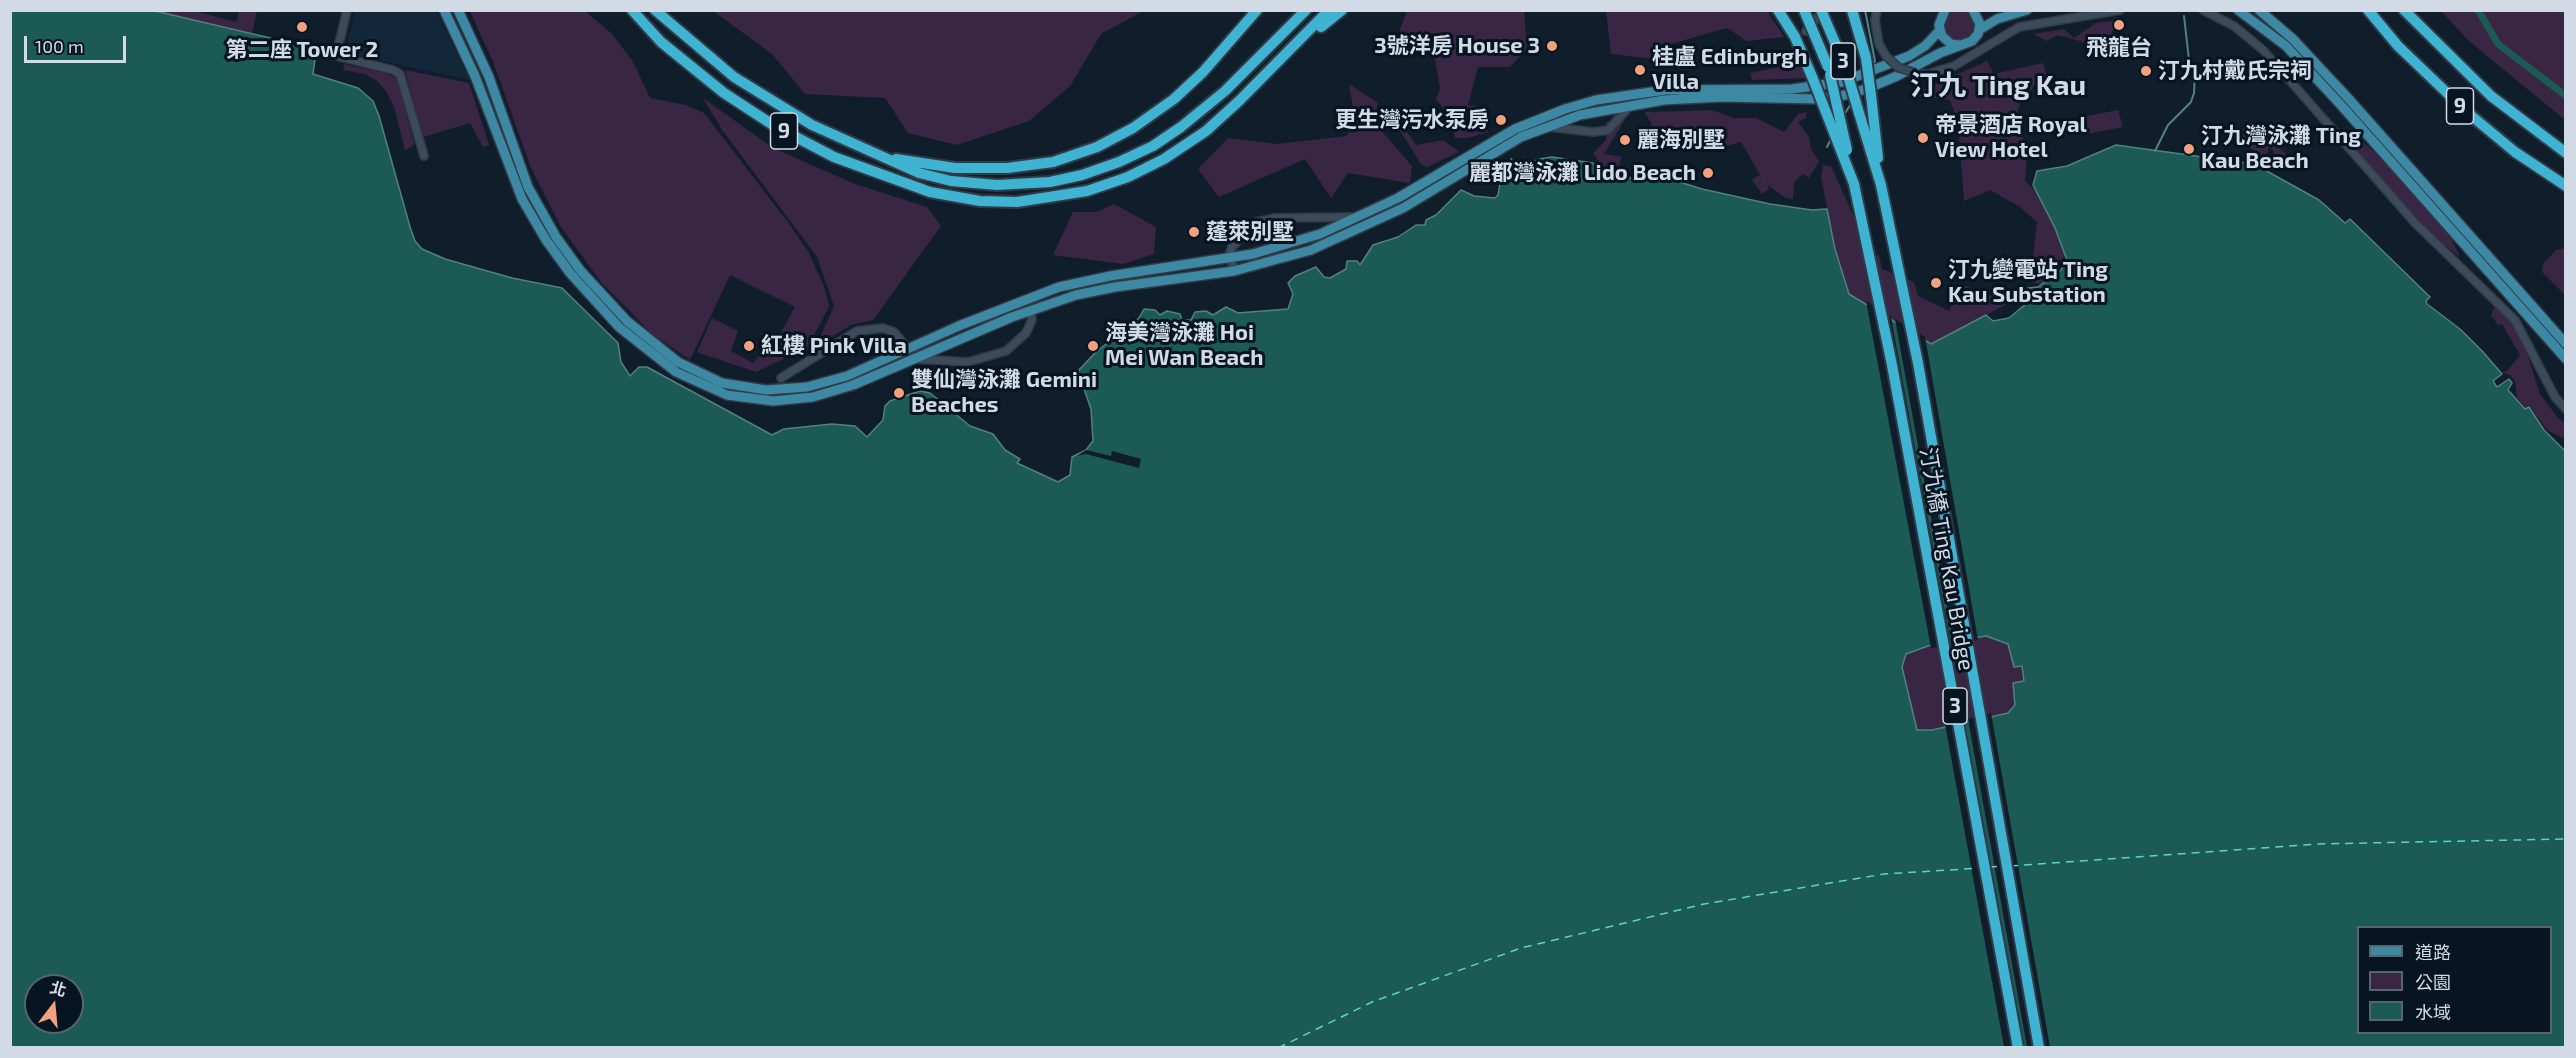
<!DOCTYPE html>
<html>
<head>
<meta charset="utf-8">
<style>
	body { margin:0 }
	#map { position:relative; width:2576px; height:1058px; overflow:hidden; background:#101e2c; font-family:"Exo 2","Noto Sans TC",sans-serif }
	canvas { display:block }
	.frame { position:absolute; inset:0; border:12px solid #d2dbe5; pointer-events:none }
	.legend { position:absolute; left:2357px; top:926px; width:195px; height:108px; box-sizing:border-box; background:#071522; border:2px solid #586470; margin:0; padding:8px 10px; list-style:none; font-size:18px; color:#d2dbe5 }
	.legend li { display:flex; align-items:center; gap:12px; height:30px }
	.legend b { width:30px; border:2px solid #586470 }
	.north { position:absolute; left:24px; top:974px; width:60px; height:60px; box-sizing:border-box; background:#071522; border:2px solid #586470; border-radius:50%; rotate:16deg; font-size:16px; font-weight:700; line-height:24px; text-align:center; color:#d2dbe5 }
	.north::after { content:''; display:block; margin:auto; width:21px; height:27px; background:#f1a17d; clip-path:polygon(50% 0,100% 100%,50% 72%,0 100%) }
	.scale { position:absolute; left:24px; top:36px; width:102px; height:27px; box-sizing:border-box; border:3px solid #d2dbe5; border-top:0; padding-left:8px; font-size:18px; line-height:21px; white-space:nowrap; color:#d2dbe5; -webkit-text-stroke:4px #071522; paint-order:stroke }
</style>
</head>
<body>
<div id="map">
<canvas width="2576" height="1058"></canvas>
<div class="frame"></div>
<ul class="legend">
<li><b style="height:8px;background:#3d89a3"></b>道路</li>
<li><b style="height:16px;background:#392644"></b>公園</li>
<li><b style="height:16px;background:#1b5a55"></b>水域</li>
</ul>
<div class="north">北</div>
<div class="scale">100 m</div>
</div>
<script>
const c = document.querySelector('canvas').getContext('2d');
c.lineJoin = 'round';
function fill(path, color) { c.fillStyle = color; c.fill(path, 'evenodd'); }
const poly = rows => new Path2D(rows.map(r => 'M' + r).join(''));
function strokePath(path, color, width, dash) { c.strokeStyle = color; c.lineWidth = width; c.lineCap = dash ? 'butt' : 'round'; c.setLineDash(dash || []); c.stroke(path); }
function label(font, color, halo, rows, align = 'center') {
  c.font = font + ' "Exo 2","Noto Sans TC",sans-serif'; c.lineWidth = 6; c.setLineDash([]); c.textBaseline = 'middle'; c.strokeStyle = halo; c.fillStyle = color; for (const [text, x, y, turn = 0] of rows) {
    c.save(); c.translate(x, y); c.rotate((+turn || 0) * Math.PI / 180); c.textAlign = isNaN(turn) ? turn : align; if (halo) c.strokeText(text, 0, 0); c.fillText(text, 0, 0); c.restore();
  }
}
fill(poly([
	[355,11,436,11,470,80,345,53]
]), '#13273a');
fill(poly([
	'1944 25a15 15 0 1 1 30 0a15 15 0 1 1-30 0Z',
	[155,11,195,11,236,22,239,12,257,11,252,33],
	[470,11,585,11,611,33,632,60,650,98,686,105,704,113,790,225,809,253,825,289,829,306,808,347,756,372,697,352,712,318,738,331,731,351,753,363,767,345,773,347,795,307,730,275,690,360,651,333,601,282,561,227,531,168,493,62],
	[713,11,713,10,1143,11,1101,34,1070,86,1029,121,957,145,908,133,885,98,805,94,772,54],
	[1407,11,1524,11,1527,49,1510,67,1478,67,1468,105,1482,107,1488,132,1467,138,1455,138,1451,119,1436,99,1440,89,1434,53,1399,32],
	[1606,11,1767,11,1784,37,1747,41,1727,28,1660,47,1655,59,1611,54],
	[2441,11,2565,11,2565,120,2469,41],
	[2125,20,2111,32,2120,38,2110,41,2114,52,2090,58,2090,44,2058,35,2046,41,2034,34,2064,29,2074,38,2096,23],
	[1800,56,1809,78,1752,80,1750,73,1775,68],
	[1987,61,1994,74,2043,63,2047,76,2040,75,2030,92,2022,98,2016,116,2027,153,2025,181,2051,205,2068,251,2045,285,2030,282,2037,222,2020,207,1990,190,1964,201,1958,122,1950,100,1911,95],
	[344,64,388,74,397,79,414,143,412,147,405,150,394,107,386,91,376,80,365,74,343,70],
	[405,70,469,83,489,145,483,147,470,123,423,137],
	[1349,84,1378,103,1374,116,1380,129,1412,166,1410,183,1348,173,1331,198,1305,159,1219,197,1198,169,1228,138,1278,144,1346,136,1356,125],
	[703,98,773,148,855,184,927,207,941,226,873,320,851,325,816,346,834,306,817,257,723,131],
	[1405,107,1403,126,1416,145,1443,140,1459,152,1427,167,1421,164,1397,126,1385,117,1390,110],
	[1712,110,1734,118,1756,118,1784,132,1798,114,1807,112,1806,118,1798,122,1809,137,1811,149,1819,161,1809,178,1803,174,1794,182,1793,199,1786,198,1767,185,1769,189,1762,194,1752,180,1759,175,1762,178,1741,142,1722,147,1701,132,1694,150,1687,147,1672,130,1656,150,1644,151,1652,124,1644,112],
	[2118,110,2123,127,2087,134,2083,117],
	[1624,121,1604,154,1622,157,1615,174,1604,170,1593,153,1606,140,1606,122],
	[2236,126,2264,135,2286,154,2277,164,2273,150,2269,147,2267,154,2261,157,2250,148],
	[2352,131,2388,166,2451,238,2460,257,2435,238,2343,138],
	[1823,165,1831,166,1872,257,1879,255,1882,269,1914,282,1918,296,1949,311,1958,291,1966,286,1980,293,2004,299,2016,299,1931,345,1849,294,1835,249,1821,177],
	[1114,204,1156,227,1154,254,1123,264,1053,255,1073,212,1096,212],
	[2565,248,2566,248,2565,295,2542,272,2543,264,2556,250],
	[2495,305,2510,320,2523,341,2540,394,2558,418,2565,423,2565,439,2547,430,2530,406,2525,407,2517,398,2515,382,2511,376,2502,372,2507,371,2520,355,2502,324,2498,325,2491,315],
	[1986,636,2008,644,2014,667,2022,666,2024,681,2015,705,2008,713,1932,730,1917,730,1902,667,1906,654,1927,646]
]), '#392644');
const water = poly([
	[10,11,155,11,313,48,316,51,313,74,358,88,373,101,379,116,410,227,415,241,422,249,445,259,512,278,562,288,618,343,621,362,630,376,639,367,647,367,772,435,784,429,832,424,855,426,867,437,883,420,885,406,890,401,920,391,930,393,970,426,993,434,1005,450,1020,459,1017,463,1058,482,1070,475,1072,457,1086,450,1093,441,1091,409,1083,386,1078,381,1079,370,1096,352,1139,318,1144,309,1155,310,1160,315,1167,311,1180,314,1182,320,1191,320,1195,312,1206,311,1213,315,1226,307,1238,313,1288,309,1293,294,1288,283,1295,276,1316,267,1324,277,1330,278,1346,269,1347,261,1357,261,1360,265,1373,245,1398,237,1416,225,1425,225,1426,220,1436,215,1461,190,1474,196,1495,198,1498,195,1501,177,1539,159,1552,157,1593,163,1605,179,1630,178,1641,170,1702,189,1770,204,1812,210,1827,209,1835,249,1849,294,1931,344,1986,315,1993,321,2009,318,2027,303,2025,292,2028,288,2038,287,2061,270,2067,260,2055,228,2033,185,2037,171,2067,166,2116,145,2254,164,2319,200,2345,223,2350,219,2430,297,2426,301,2427,304,2460,329,2483,352,2502,374,2493,381,2497,387,2509,379,2512,383,2508,390,2525,409,2529,407,2544,430,2565,451,2565,1047,11,1047,10,11],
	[1986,636,2008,644,2014,667,2022,666,2024,681,2013,683,2015,705,2008,713,1932,730,1917,730,1902,667,1906,654,1928,646,1986,636],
	[2358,928,2550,928,2550,1032,2358,1032,2358,928],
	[36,986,72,986,72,1022,36,1022,36,986]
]);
fill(water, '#1b5a55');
strokePath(water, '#528180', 1.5);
fill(poly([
	[1866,301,1891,317,1951,645,1931,648],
	[1895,319,1925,337,1978,640,1954,644],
	[1086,450,1111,456,1112,451,1141,459,1139,468,1086,454,1077,456],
	[1991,713,2050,1047,2027,1047,1968,719],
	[1964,720,2024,1047,2004,1047,1945,724]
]), '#101e2c');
strokePath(poly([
	[1865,10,1875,61,1872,66],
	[1844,115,1852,102],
	[1827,147,1831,139],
	[2155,151,2168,125,2191,102,2194,93,2195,68,2189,60,2184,16],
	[1511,159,1517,171]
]), '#528180', 2);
strokePath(poly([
	[2478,10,2498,44,2566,96]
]), '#1b5a55', 7);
strokePath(poly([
	[2010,866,2317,844,2566,839],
	[1989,867,2002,866],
	[1278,1048,1372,1002,1521,948,1704,904,1884,874,1981,868]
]), '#5bd4cb', 1.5, [8, 6]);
const minor = poly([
	[347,10,336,56,393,70,400,74,424,156],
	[2203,10,2234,26,2263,50,2415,223,2515,320,2555,397,2566,409],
	[1875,20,1877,10],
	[1806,31,1824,10],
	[1916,73,1928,74,1954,66,2019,27,2120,10],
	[1548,127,1593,132,1608,130,1631,105],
	[1234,271,1230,253,1232,247,1257,222,1275,218,1353,217],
	[918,359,968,362,1006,351,1026,333,1032,320,1030,310],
	[781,378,857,331,883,328,894,332,908,349]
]);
const major = poly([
	[444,10,475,76,522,199,546,240,570,273,619,327,676,372,727,395,773,401,813,397,853,385,1012,317,1076,295,1115,287,1234,271,1311,250,1403,208,1521,137,1580,115,1664,100,1721,97,1818,99,1845,95,1866,89,1897,76,1940,53,1972,41,1978,34,1980,24,1973,10],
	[458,10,489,77,528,187,556,237,580,270,627,321,678,362,722,383,766,390,807,387,847,376,961,325,1059,287,1110,276,1253,254,1320,234,1398,198,1515,129,1565,109,1596,100,1665,90,1792,89,1842,82,1909,56,1925,46,1940,30],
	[1945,10,1939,25,1942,36,1951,44,1960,45],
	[2238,10,2286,46,2340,104,2566,359],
	[2259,10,2293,39,2348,98,2566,344],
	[1979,30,1997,19,2027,10]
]);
const highway = poly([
	[632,10,661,42,724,93,773,125,834,157,930,192,980,201,1017,202,1087,191,1128,177,1164,159,1206,131,1239,101,1329,10],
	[655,10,734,77,812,125,919,173,951,181,997,185,1050,182,1082,175,1119,162,1153,146,1181,127,1225,91,1306,10],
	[1778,10,1795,37,1813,79],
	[2368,10,2398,46,2468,113,2515,152,2566,186],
	[2404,10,2491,96,2566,153],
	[1321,27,1342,10],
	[1871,95,1878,158],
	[1859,113,1881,185,1918,363,2039,1048],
	[896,159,955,168,1007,168,1053,162,1097,147,1133,128,1174,99,1203,72,1257,10],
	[1854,184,1892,365,2018,1048]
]);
strokePath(minor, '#323a46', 10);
strokePath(major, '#323a46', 12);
strokePath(highway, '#323a46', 14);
strokePath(minor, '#3b4b5c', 7);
strokePath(major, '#3d89a3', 9);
strokePath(highway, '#3eb3d2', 10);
const minorBridge = poly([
	[1875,20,1879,44,1886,56,1899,68,1916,73]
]);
const highwayBridge = poly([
	[1804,10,1828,67],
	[1821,10,1845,66,1859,113],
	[1852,10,1866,58,1871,95],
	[1830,75,1847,150],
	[1813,79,1854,184]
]);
strokePath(minorBridge, '#323a46', 10, []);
strokePath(highwayBridge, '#323a46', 14, []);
strokePath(minorBridge, '#3b4b5c', 7);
strokePath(highwayBridge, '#3eb3d2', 10);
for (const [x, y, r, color] of [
	[2119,25,6,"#f1a17d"],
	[302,27,6,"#f1a17d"],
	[1552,46,6,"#f1a17d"],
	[1640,70,6,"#f1a17d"],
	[2146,71,6,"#f1a17d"],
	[1501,120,6,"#f1a17d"],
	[1923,138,6,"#f1a17d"],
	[1625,140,6,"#f1a17d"],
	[2189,149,6,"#f1a17d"],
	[1708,173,6,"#f1a17d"],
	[1194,232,6,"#f1a17d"],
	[1936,283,6,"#f1a17d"],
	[749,346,6,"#f1a17d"],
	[1093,346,6,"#f1a17d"],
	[899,393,6,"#f1a17d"]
]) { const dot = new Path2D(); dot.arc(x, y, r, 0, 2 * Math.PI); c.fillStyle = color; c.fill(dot); strokePath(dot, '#071522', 2); }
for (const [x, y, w] of [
	[1843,61,24],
	[2460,106,27],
	[784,131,27],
	[1955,706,24]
]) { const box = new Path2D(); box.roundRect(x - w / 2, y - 18, w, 36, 4.5); c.fillStyle = '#071522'; c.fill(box); strokePath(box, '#d2dbe5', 1.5); }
label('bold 21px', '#d2dbe5', null, [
	["3",1843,61],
	["9",2460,106],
	["9",784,131],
	["3",1955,706]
]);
label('bold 22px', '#d2dbe5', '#071522', [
	["3號洋房 House 3",1540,46,"right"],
	["飛龍台",2119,48,"center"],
	["第二座 Tower 2",302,50,"center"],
	["桂盧 Edinburgh",1652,57],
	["Villa",1652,82],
	["汀九村戴氏宗祠",2158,71],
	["更生灣污水泵房",1489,120,"right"],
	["帝景酒店 Royal",1935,125],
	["View Hotel",1935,150],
	["汀九灣泳灘 Ting",2201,136],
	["Kau Beach",2201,161],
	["麗海別墅",1637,140],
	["麗都灣泳灘 Lido Beach",1696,173,"right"],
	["蓬萊別墅",1206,232],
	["汀九變電站 Ting",1948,270],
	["Kau Substation",1948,295],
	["海美灣泳灘 Hoi",1105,333],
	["Mei Wan Beach",1105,358],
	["紅樓 Pink Villa",761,346],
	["雙仙灣泳灘 Gemini",911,380],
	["Beaches",911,405]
], 'left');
label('22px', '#d2dbe5', '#071522', [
	["汀九橋 Ting Kau Bridge",1947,559,80]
]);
label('bold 28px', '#d2dbe5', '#071522', [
	["汀九 Ting Kau",1998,86]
]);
</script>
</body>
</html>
